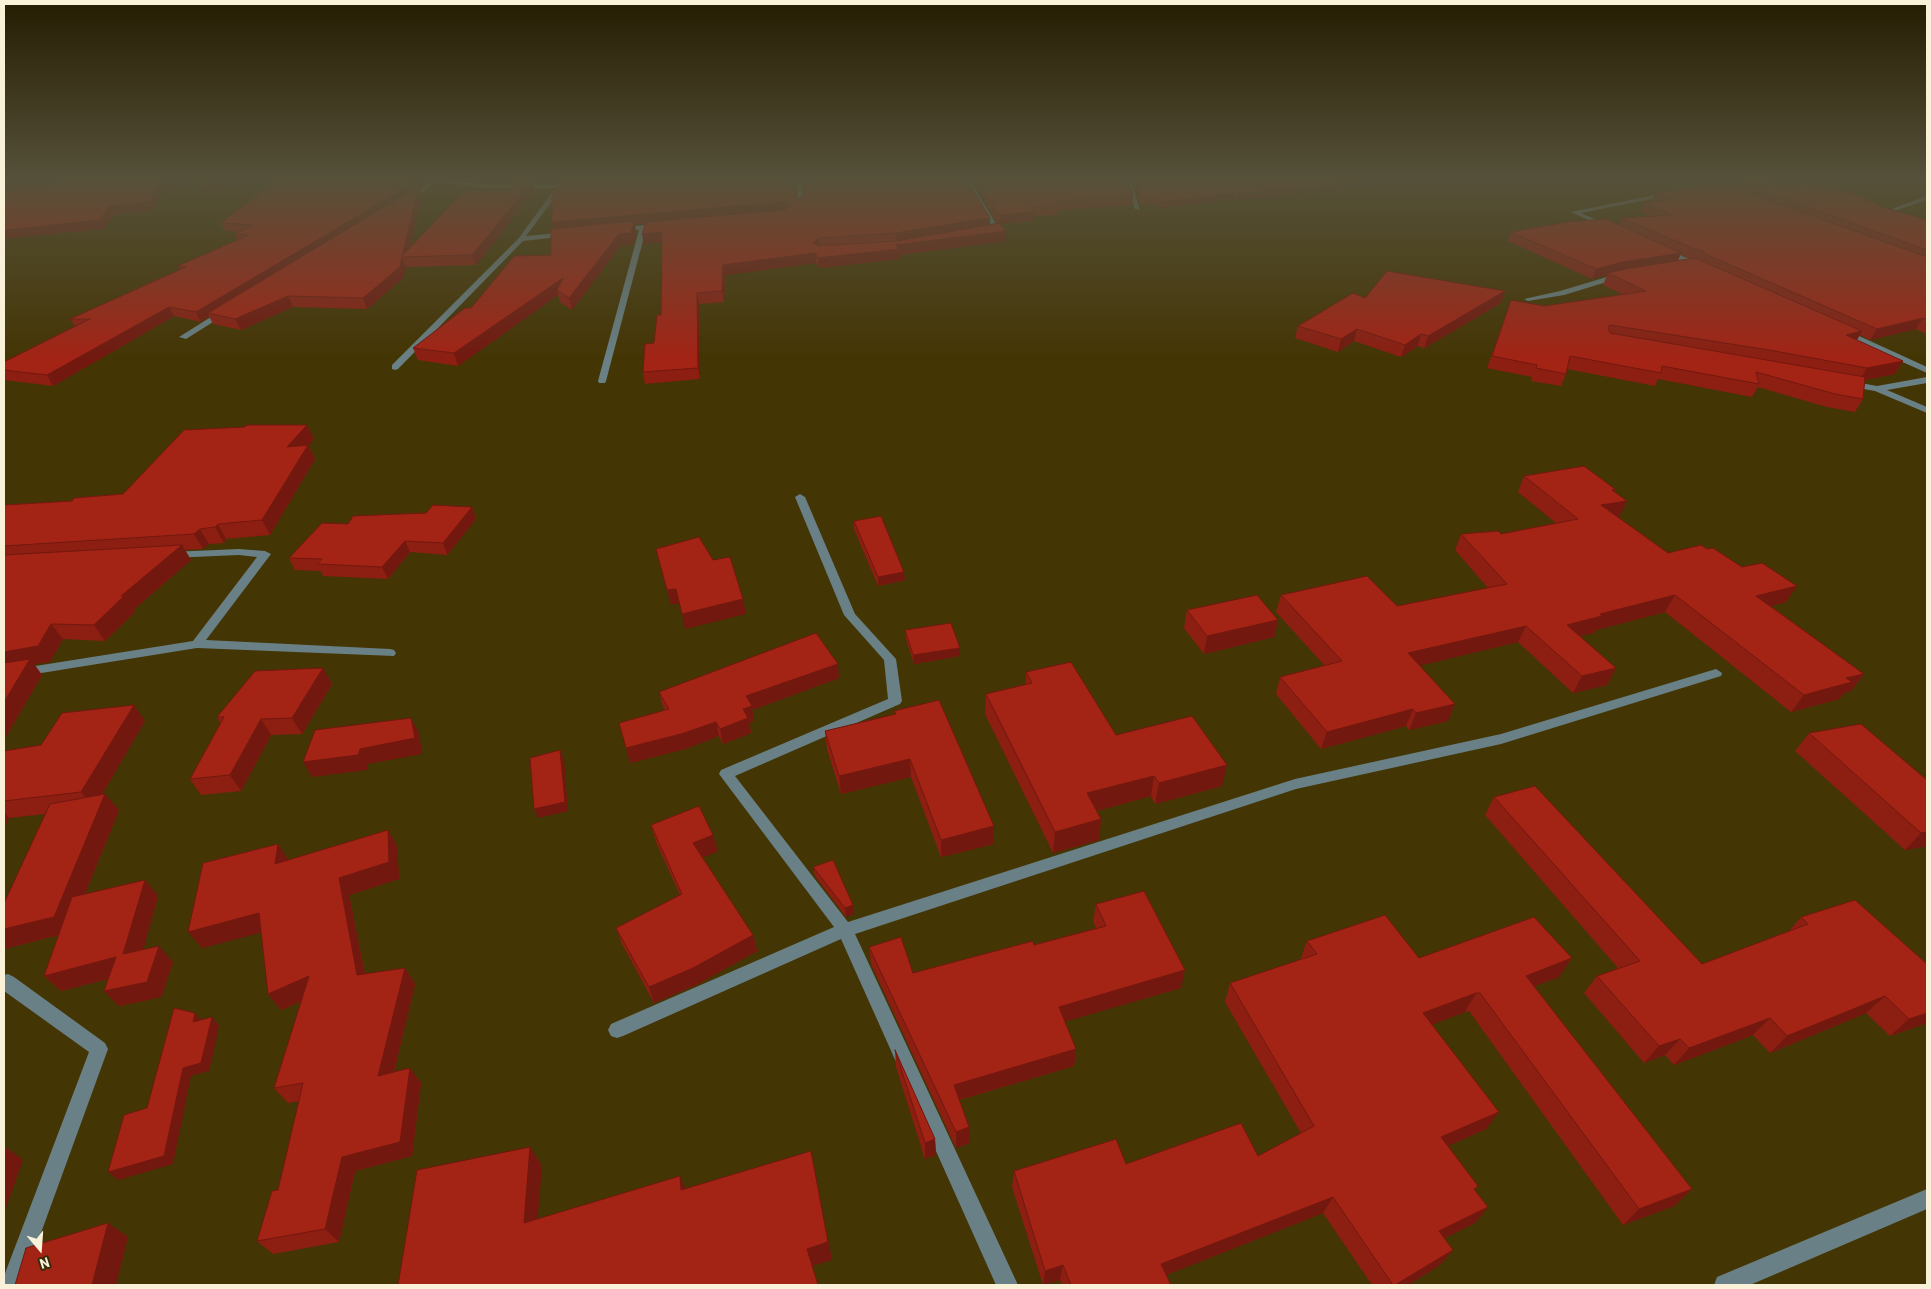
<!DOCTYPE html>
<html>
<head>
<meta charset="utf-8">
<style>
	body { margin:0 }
	#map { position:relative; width:1931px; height:1289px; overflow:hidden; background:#443504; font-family:Barlow,sans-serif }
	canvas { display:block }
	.frame { position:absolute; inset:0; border:5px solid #faf1d9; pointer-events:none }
	.north { position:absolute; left:15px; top:1224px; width:50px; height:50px; -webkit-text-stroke:4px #372b09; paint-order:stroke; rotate:162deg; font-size:14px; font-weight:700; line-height:20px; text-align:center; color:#faf1d9 }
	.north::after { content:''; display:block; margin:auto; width:18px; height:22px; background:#faf1d9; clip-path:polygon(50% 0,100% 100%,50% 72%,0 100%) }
</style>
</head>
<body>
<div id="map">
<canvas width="1931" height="1289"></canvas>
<div class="frame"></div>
<div class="north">N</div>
</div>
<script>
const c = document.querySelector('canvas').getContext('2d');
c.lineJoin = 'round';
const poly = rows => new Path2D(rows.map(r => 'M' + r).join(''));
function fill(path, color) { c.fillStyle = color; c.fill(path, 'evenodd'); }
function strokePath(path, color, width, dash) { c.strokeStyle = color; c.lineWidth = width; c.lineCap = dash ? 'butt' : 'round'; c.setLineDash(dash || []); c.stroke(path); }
fill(poly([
	[433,179,482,184,566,185,566,187,562,188,526,236,568,232,571,234,568,236,523,241,398,369,395,370,392,369,392,365,519,238,555,188,482,188,437,182,409,202,405,202,405,200,433,179],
	[797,179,803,179,803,205,800,207,797,205,797,179],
	[963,179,969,179,1000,230,999,231,985,232,985,230,993,228,963,179],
	[1125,179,1131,179,1140,210,1135,209,1125,179],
	[1670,192,1673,194,1672,195,1581,213,1610,226,1610,228,1608,229,1571,212,1670,192],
	[1927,196,1927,200,1883,215,1878,214,1927,196],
	[660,224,662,225,662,227,646,229,606,381,605,383,599,383,598,381,639,230,620,231,617,229,620,227,660,224],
	[1660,248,1666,248,1704,266,1697,268,1660,252,1660,248],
	[1620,273,1623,273,1623,277,1564,295,1528,301,1524,299,1560,291,1620,273],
	[222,310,229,312,186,339,179,337,222,310],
	[1840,330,1846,330,1927,367,1927,373,1840,334,1840,330],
	[1927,377,1927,383,1887,390,1927,407,1927,413,1875,391,1847,386,1846,384,1850,381,1877,386,1927,377],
	[800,494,805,497,855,614,896,659,902,701,900,704,735,776,848,922,1295,779,1501,734,1716,669,1722,673,1721,676,1501,744,1296,789,855,934,1018,1285,996,1285,841,939,623,1036,617,1038,611,1036,608,1030,611,1024,834,927,719,774,721,770,888,699,884,660,844,615,795,497,800,494],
	[239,549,265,551,271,554,206,640,390,649,394,650,396,653,394,656,197,648,4,679,4,671,193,641,257,557,239,555,170,558,164,555,170,552,239,549],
	[8,974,14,977,105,1043,108,1049,22,1285,4,1285,4,1276,89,1052,4,991,4,975,8,974],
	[1927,1189,1927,1209,1750,1285,1714,1285,1717,1277,1927,1189]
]), '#698186');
fill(poly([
	[509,179,544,179,541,183,533,183,535,190,476,265,406,267,403,278,367,309,293,307,241,330,213,324,209,316,201,322,174,316,53,386,4,380,4,362,75,326,70,319,180,269,178,266,237,240,235,234,238,232,225,231,221,223,425,183,419,187,422,195,410,248,510,190],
	[554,179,795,179,795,197,798,199,990,225,998,224,971,179,1127,179,1133,196,1132,205,1058,210,1057,215,1034,216,1034,221,999,224,1006,241,899,255,899,259,819,268,816,263,725,275,724,302,699,304,700,379,645,384,643,372,654,343,661,315,662,242,644,244,645,224,635,224,636,232,633,244,621,245,572,310,560,302,558,295,458,366,418,360,413,348,551,255,553,229,561,181,554,182],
	[1133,179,1377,179,1379,180,1377,186,1237,200,1234,199,1161,208,1154,204,1140,205],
	[1736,181,1789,187,1867,200,1883,207,1927,220,1927,334,1916,329,1870,340,1860,335,1857,340,1903,361,1895,374,1865,380,1863,399,1855,412,1827,407,1758,387,1752,397,1658,379,1655,386,1567,369,1566,374,1561,386,1531,381,1532,377,1487,368,1511,300,1544,306,1624,295,1603,285,1607,275,1592,279,1508,241,1511,232,1619,225,1622,218,1651,216,1641,212,1645,203,1652,202,1651,202,1655,193,1732,188],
	[1680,255,1689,259,1678,260],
	[1365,298,1501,303,1424,348,1418,346,1401,357,1354,341,1338,352,1295,338,1298,326],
	[307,425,314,439,308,445,315,459,270,535,226,539,224,543,209,544,203,549,185,550,191,560,133,610,135,612,105,641,63,639,50,662,34,664,42,675,4,740,4,505,72,501,123,494],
	[1524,476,1615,489,1614,492,1619,517,1617,517,1668,553,1786,602,1771,606,1864,674,1851,691,1844,693,1839,699,1791,712,1665,612,1596,630,1594,633,1580,636,1616,668,1607,685,1573,693,1518,642,1420,665,1448,721,1409,730,1406,726,1321,749,1276,694,1280,677,1325,666,1276,612,1281,595,1397,606,1488,588,1455,550,1461,534,1501,534,1556,523,1518,492],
	[472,507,476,519,447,555,410,552,388,579,323,576,321,571,295,570,289,558,348,524],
	[854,521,905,580,878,586,854,529],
	[1187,610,1278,620,1274,637,1204,654,1184,628],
	[905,630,960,648,960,656,914,664,906,639],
	[323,668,332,684,302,734,271,735,241,791,201,795,190,779,221,724,217,717],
	[1026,672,1116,735,1222,786,1155,804,1151,796,1097,811,1101,819,1099,840,1053,853,985,714,986,694,1026,684],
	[839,678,752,710,754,721,749,723,751,733,723,744,719,736,685,749,630,763,665,710,663,707,659,692],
	[894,711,994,844,941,857,911,777,841,794,827,749,825,731,895,714],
	[145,721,102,794,105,794,119,810,85,894,145,880,158,896,143,949,173,962,161,997,119,1006,104,991,108,979,61,991,44,976,59,935,4,949,4,901,5,901,45,814,9,818,4,828,4,751,41,745],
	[1809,733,1927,780,1927,846,1905,850,1795,751],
	[1494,797,1702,964,1789,931,1801,917,1927,964,1927,1023,1890,1036,1866,1013,1770,1053,1753,1035,1674,1065,1665,1055,1644,1063,1584,993,1597,976,1618,968,1485,815],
	[651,825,718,851,702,857,753,935,757,951,698,984,654,1003,622,944,616,928,680,895,656,842],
	[388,830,397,846,399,879,349,895,365,974,405,968,415,984,394,1072,410,1068,421,1083,412,1156,355,1171,339,1242,273,1254,257,1241,278,1190,299,1101,288,1103,274,1088,302,1001,281,1010,268,994,261,932,202,948,288,860],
	[813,867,854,914,846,917,815,876],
	[1096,904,1181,988,1065,1021,1076,1049,1074,1066,959,1100,969,1127,969,1143,956,1148,871,964,869,947,913,973,1034,945,1096,928,1093,922],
	[1307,941,1419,958,1559,977,1534,986,1692,1189,1674,1206,1623,1225,1469,1011,1465,1012,1432,1024,1486,1129,1448,1146,1478,1186,1475,1190,1475,1223,1444,1238,1440,1265,1408,1285,1372,1285,1323,1213,1166,1275,1171,1285,1062,1285,1060,1280,1043,1285,1012,1187,1014,1171,1258,1156,1301,1133,1225,1002,1230,983,1300,960],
	[895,1050,935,1139,936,1155,925,1159,896,1067]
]), '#8c1e12');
fill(poly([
	[36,179,68,179,68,182,4,193,4,184],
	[178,179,277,179,200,192,197,185,163,190,154,210,114,215,104,229,4,239,4,230,109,206,159,182],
	[417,179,425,179,425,183,419,187,422,195,408,257,402,257,208,313,209,316,201,322,196,312],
	[554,179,581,179,554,182],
	[794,179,795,179,795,205,794,196],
	[1379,180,1377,186,1237,200,1238,194],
	[533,181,535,190,476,265,472,255],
	[1235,193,1234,199,1161,208,1162,202],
	[785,202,786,211,635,224,636,232,633,244,621,245,572,310,569,298,619,234,554,232,552,222],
	[1034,212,1034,221,999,224,999,215],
	[990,218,990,228,897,243,896,233],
	[1006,231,1006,241,899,255,899,259,819,268,818,258,896,245],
	[662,232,664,242,644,244,642,234],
	[819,238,820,248,813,243],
	[815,253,816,263,725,275,724,302,722,291,723,265],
	[1681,253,1677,263,1608,273,1607,275,1592,279,1596,269,1623,262],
	[402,257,406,267,403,278,367,309,363,298],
	[563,278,557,290,558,295,458,366,454,353],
	[1505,291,1501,303,1424,348,1428,336],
	[697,293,699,304,700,379,698,368],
	[288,296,293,307,241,330,235,319],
	[169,307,174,316,53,386,47,375],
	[1923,318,1916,329,1870,340,1877,329],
	[1357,329,1354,341,1338,352,1341,339],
	[1862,331,1855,343,1846,335],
	[1421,334,1418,346,1401,357,1405,345],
	[1903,361,1895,374,1859,381,1867,368],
	[307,425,314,439,294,461,287,447],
	[308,445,315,459,270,535,262,520],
	[1615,489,1608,504,1627,501,1619,517,1593,521,1601,505,1612,490],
	[472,507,476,519,447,555,443,543],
	[218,524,226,539,224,543,215,527],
	[200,529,209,544,203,549,194,534],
	[405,541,410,552,388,579,382,567],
	[182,545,191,560,133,610,135,612,105,641,94,625,121,596],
	[904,572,905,580,878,586,878,577],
	[1797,586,1786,602,1746,613,1756,596],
	[676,589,680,603,671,605,667,590],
	[1675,595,1665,612,1596,630,1594,633,1559,641,1567,625,1600,614],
	[743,599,746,614,685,629,682,614],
	[1278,620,1274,637,1204,654,1207,636],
	[51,624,63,639,50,662,34,664,42,675,4,740,4,652],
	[1526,626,1518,642,1402,670,1408,653],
	[960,648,960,656,914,664,913,655],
	[838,664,839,678,752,710,754,721,749,723,751,733,723,744,720,729,743,709,746,696],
	[323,668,332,684,302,734,292,718],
	[1616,668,1607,685,1573,693,1582,676],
	[1864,674,1851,691,1844,693,1839,699,1791,712,1804,695,1846,678],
	[1455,704,1448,721,1409,730,1416,713],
	[134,705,145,721,94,808,81,792],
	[1413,709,1406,726,1321,749,1327,732],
	[411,718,419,733,422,754,368,764,367,770,312,777,303,762,360,749],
	[261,719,271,735,241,791,230,775],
	[716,722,719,736,685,749,630,763,626,748],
	[560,750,564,759,568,811,538,818,534,809],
	[910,759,911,777,841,794,839,776],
	[1227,765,1222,786,1155,804,1159,783],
	[1154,776,1151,796,1085,814,1087,793],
	[105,794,119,810,69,932,4,949,4,929],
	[4,812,9,818,4,828],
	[1101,819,1099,840,1053,853,1055,832],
	[994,826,994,844,941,857,941,840],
	[388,830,397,846,399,879,349,895,368,991,357,975,339,878],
	[1927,832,1927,846,1905,850,1921,833],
	[713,835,718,851,697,860,693,843],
	[278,844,289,861,275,864],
	[145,880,158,896,138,969,123,954],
	[853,905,854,914,846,917,845,908],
	[259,913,271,930,202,948,188,932],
	[753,935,757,951,698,984,654,1003,649,987],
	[159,946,173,962,161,997,119,1006,104,991],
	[116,957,131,973,61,991,44,976],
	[1572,958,1559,977,1514,994,1526,976],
	[405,968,415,984,389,1091,378,1076],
	[1185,970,1181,988,1057,1024,1059,1007],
	[309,976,321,992,281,1010,268,994],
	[1476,993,1465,1012,1413,1032,1423,1013],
	[1885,996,1866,1013,1770,1053,1787,1036],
	[195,1013,203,1022,193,1022],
	[1927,1013,1927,1023,1890,1036,1909,1019],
	[212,1017,219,1026,209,1071,191,1076,173,1164,118,1180,108,1172,183,1068],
	[1770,1018,1753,1035,1674,1065,1689,1048],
	[1680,1039,1665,1055,1644,1063,1659,1046],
	[1076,1049,1074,1066,954,1101,954,1085],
	[410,1068,421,1083,412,1156,355,1171,339,1242,325,1229,342,1157],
	[1499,1112,1486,1129,1430,1154,1441,1137],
	[969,1127,969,1143,956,1148,956,1132],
	[935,1139,936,1155,925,1159,925,1143],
	[4,1146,23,1160,4,1213],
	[530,1147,542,1166,536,1241,524,1223],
	[811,1151,832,1260,812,1266,807,1249],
	[680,1176,688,1195,681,1190],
	[1692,1189,1674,1206,1623,1225,1639,1209],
	[1333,1197,1323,1213,1156,1279,1161,1264],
	[1488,1207,1475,1223,1427,1247,1439,1231],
	[108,1223,128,1237,116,1285,92,1285],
	[1453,1250,1440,1265,1408,1285,1395,1285],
	[1063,1265,1060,1280,1043,1285,1045,1271]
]), '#72180f');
const building = poly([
	[4,179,36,179,4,184,4,179],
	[76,179,178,179,159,182,150,202,109,206,100,220,4,230,4,192,76,179],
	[195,179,224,179,197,184,195,179],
	[278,179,417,179,400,191,196,312,169,307,47,375,4,370,4,362,90,319,70,319,186,267,178,266,249,235,235,234,253,225,221,223,278,179],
	[568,179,794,179,794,196,798,199,804,196,804,179,966,179,990,218,896,233,819,238,813,243,819,246,897,241,999,223,1006,231,896,245,899,249,818,258,815,253,723,265,722,291,697,293,698,368,643,372,645,344,654,343,657,315,661,315,662,232,642,234,646,222,785,210,790,205,785,202,552,222,552,193,561,181,568,179],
	[977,179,1127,179,1133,196,1055,201,1058,205,1030,207,1034,212,999,215,977,179],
	[1135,179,1377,179,1379,180,1238,194,1235,193,1162,202,1155,198,1141,199,1135,179],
	[1747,179,1761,179,1789,187,1806,182,1867,197,1867,200,1883,207,1927,220,1927,250,1736,181,1747,179],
	[509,181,533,181,472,255,402,257,400,267,363,298,288,296,235,319,208,313,419,186,402,256,465,190,510,190,509,181],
	[1720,183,1927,257,1927,320,1923,318,1877,329,1703,253,1703,251,1697,250,1622,218,1673,215,1645,203,1672,199,1655,193,1720,183],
	[1606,219,1681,253,1623,262,1596,269,1511,232,1568,222,1606,219],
	[634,221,631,233,619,234,569,298,557,290,563,278,454,353,413,348,465,308,471,308,514,256,551,255,551,229,634,221],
	[1695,258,1862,331,1846,335,1903,361,1867,368,1769,350,1610,325,1608,327,1610,333,1865,377,1863,399,1835,394,1756,372,1759,384,1662,366,1661,373,1570,356,1566,374,1536,368,1537,365,1492,356,1511,300,1544,306,1646,291,1608,273,1625,269,1695,258],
	[1387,271,1505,291,1428,336,1421,334,1405,345,1357,329,1341,339,1298,326,1353,293,1365,298,1387,271],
	[247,425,307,425,287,447,308,445,262,520,218,524,215,527,200,529,194,534,4,546,4,505,72,501,74,498,123,494,184,430,245,427,247,425],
	[1584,466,1615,489,1612,490,1627,501,1601,505,1668,553,1701,545,1707,549,1713,548,1742,567,1762,563,1797,586,1756,596,1864,674,1846,678,1852,682,1804,695,1675,595,1600,614,1602,616,1567,625,1616,668,1582,676,1526,626,1408,653,1455,704,1416,713,1413,709,1327,732,1280,677,1342,661,1281,595,1367,576,1397,606,1507,584,1461,534,1498,531,1501,534,1578,519,1524,476,1584,466],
	[433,505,472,507,443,543,405,541,382,567,317,564,322,559,289,558,322,523,348,524,353,516,426,513,433,505],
	[881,516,904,572,878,577,854,521,881,516],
	[699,537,713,560,730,557,743,599,682,614,676,589,667,590,656,549,699,537],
	[182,545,121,596,124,596,94,625,51,624,38,646,4,652,4,555,182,545],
	[1257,595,1278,620,1207,636,1187,610,1257,595],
	[951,623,960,648,913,655,905,630,951,623],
	[816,633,838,664,746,696,752,706,743,709,748,718,720,729,716,722,681,734,626,748,619,723,669,709,659,692,816,633],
	[30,659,4,702,4,663,30,659],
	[1071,662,1116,735,1192,716,1227,765,1159,783,1154,776,1087,793,1101,819,1055,832,986,694,1032,683,1026,672,1071,662],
	[323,668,292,718,261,719,230,775,190,779,224,717,217,717,255,671,323,668],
	[939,700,994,826,941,840,910,759,839,776,825,731,896,714,894,711,939,700],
	[134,705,81,792,4,801,4,751,41,745,62,713,134,705],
	[411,718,415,738,360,749,358,755,303,762,315,730,411,718],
	[1861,724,1927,780,1927,832,1921,833,1809,733,1861,724],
	[560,750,565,802,534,809,530,758,560,750],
	[1535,786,1702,964,1808,924,1801,917,1855,900,1927,964,1927,1013,1909,1019,1885,996,1787,1036,1770,1018,1689,1048,1680,1039,1659,1046,1597,976,1640,961,1494,797,1535,786],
	[105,794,54,917,4,929,4,901,5,901,50,804,105,794],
	[699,806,713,835,693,843,753,935,693,968,649,987,616,928,682,894,651,825,699,806],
	[388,830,389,862,339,878,357,975,405,968,378,1076,410,1068,400,1142,342,1157,325,1229,257,1241,272,1191,278,1190,303,1083,274,1088,309,976,268,994,259,913,188,932,203,863,278,844,275,864,388,830],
	[833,860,853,905,845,908,813,867,833,860],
	[145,880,123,954,159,946,147,982,104,991,116,957,44,976,72,897,145,880],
	[1144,891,1185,970,1059,1007,1076,1049,954,1085,969,1127,956,1132,869,947,901,937,913,973,1033,941,1034,945,1106,926,1096,904,1144,891],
	[1385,915,1419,958,1534,917,1572,958,1526,976,1692,1189,1639,1209,1480,993,1476,993,1423,1013,1499,1112,1441,1137,1478,1186,1474,1189,1488,1207,1439,1231,1453,1250,1395,1285,1393,1285,1333,1197,1161,1264,1171,1285,1071,1285,1063,1265,1045,1271,1014,1171,1116,1139,1126,1164,1241,1123,1258,1156,1314,1126,1230,983,1317,954,1307,941,1385,915],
	[174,1008,195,1013,193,1022,212,1017,201,1063,183,1068,164,1156,108,1172,124,1115,147,1108,174,1008],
	[895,1050,935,1139,925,1143,895,1050],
	[530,1147,524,1223,680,1176,681,1190,811,1151,828,1242,807,1249,818,1285,398,1285,417,1170,530,1147],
	[108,1223,92,1285,15,1285,26,1248,108,1223]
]);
fill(building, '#a32315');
strokePath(building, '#72180f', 1);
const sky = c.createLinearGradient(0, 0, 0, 360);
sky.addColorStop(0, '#251d02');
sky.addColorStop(0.5, '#56513a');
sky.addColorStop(1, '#56513a00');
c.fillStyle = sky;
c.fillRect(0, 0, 1931, 360);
</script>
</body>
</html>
